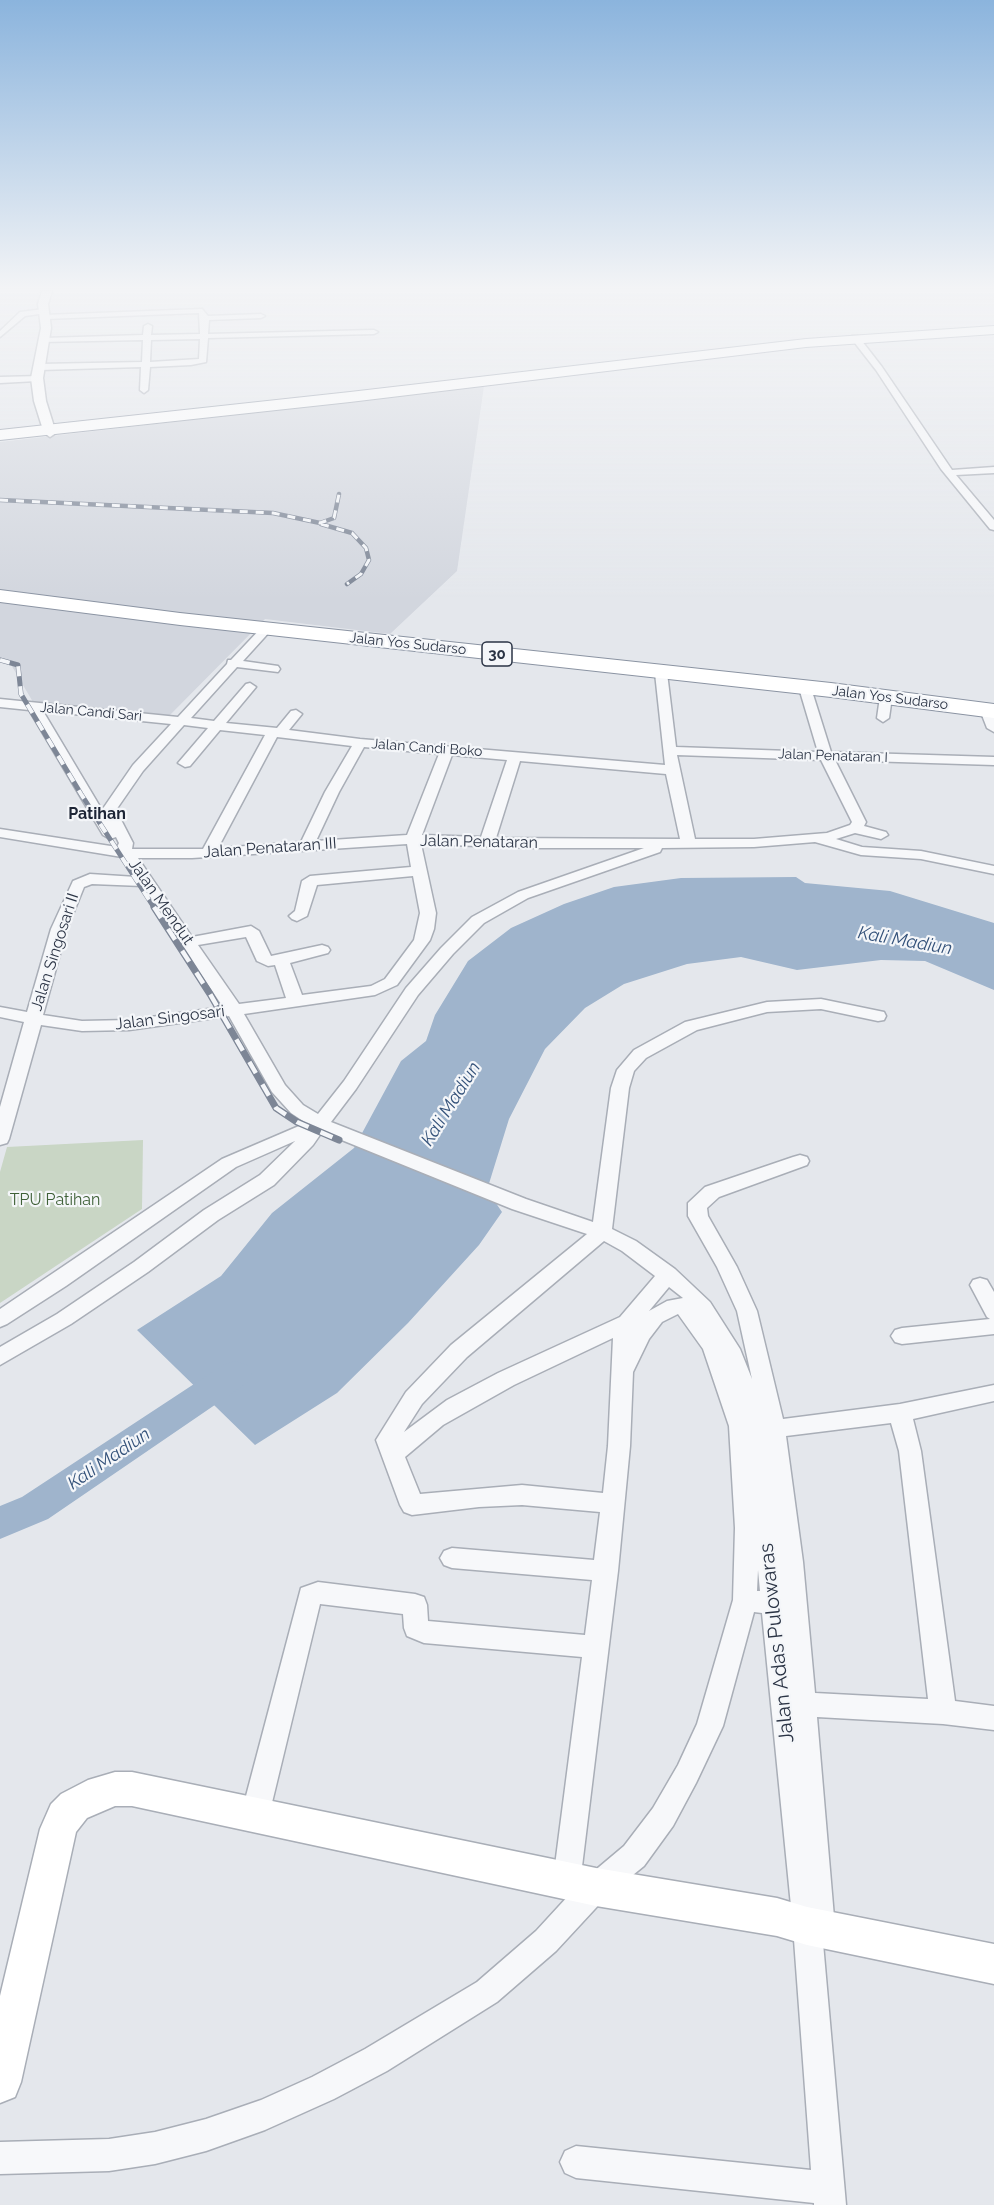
<!DOCTYPE html>
<html>
<head>
<meta charset="utf-8">
<style>
	body { margin:0 }
	canvas { display:block; background:#e4e7ec }
</style>
</head>
<body>
<canvas width="994" height="2205"></canvas>
<script>
const c = document.querySelector('canvas').getContext('2d');
c.lineJoin = 'round';
function fill(path, color) { c.fillStyle = color; c.fill(path, 'evenodd'); }
const poly = rows => new Path2D(rows.map(r => 'M' + r).join(''));
function strokePath(path, color, width, dash) { c.strokeStyle = color; c.lineWidth = width; c.lineCap = dash ? 'butt' : 'round'; c.setLineDash(dash || []); c.stroke(path); }
function label(font, color, halo, rows, align = 'center') {
  c.font = font + ' Raleway,sans-serif'; c.lineWidth = 4.5; c.setLineDash([]); c.textBaseline = 'middle'; c.strokeStyle = halo; c.fillStyle = color; for (const [text, x, y, turn = 0] of rows) {
    c.save(); c.translate(x, y); c.rotate((+turn || 0) * Math.PI / 180); c.textAlign = isNaN(turn) ? turn : align; if (halo) c.strokeText(text, 0, 0); c.fillText(text, 0, 0); c.restore();
  }
}
fill(poly([
	[484,386,457,571,390,634,265,619,169,716,33,702,10,663,0,662,0,442]
]), '#d2d6de');
fill(poly([
	[143,1140,142,1209,0,1303,0,1172,7,1147]
]), '#c9d6c5');
fill(poly([
	[796,877,805,883,890,891,994,923,994,990,925,961,881,960,797,970,741,957,687,964,624,984,585,1008,545,1049,509,1119,487,1190,502,1212,479,1245,408,1323,337,1393,255,1445,137,1330,221,1276,272,1213,354,1148,401,1061,426,1041,435,1015,468,961,511,928,564,904,614,887,681,878]
]), '#9fb4cc');
fill(poly([
	[235,1361,247,1365,252,1374,247,1383,48,1519,0,1539,0,1506,22,1497,223,1365,235,1361]
]), '#9fb4cc');
const street = poly([
	[44,309,48,311,47,313,25,316,0,337,0,331,20,312,44,309],
	[202,309,208,316,261,314,265,316,261,318,209,320,208,334,374,330,378,332,374,334,208,338,206,362,191,365,150,367,148,390,144,393,140,390,141,367,40,370,36,367,40,364,142,362,143,340,41,342,40,340,44,338,143,335,144,326,148,324,152,326,151,335,200,334,199,313,46,319,43,319,43,315,202,309],
	[200,339,199,359,150,362,151,340,200,339],
	[852,336,858,336,882,367,952,470,994,467,994,473,956,475,994,520,994,530,990,529,941,469,876,370,851,338,852,336],
	[40,376,41,378,37,381,0,383,0,377,40,376],
	[267,624,273,628,243,661,278,666,280,669,278,672,237,667,191,718,214,721,246,684,250,683,256,687,226,723,277,728,291,711,296,710,302,714,289,730,360,739,665,765,655,673,661,669,667,673,676,747,818,752,799,688,805,684,811,688,831,752,994,757,994,765,835,760,866,822,864,826,886,832,888,835,881,839,855,833,836,839,862,847,921,851,994,866,994,874,921,859,861,855,815,842,754,847,662,848,660,852,528,898,484,923,453,954,418,995,356,1089,331,1122,526,1199,593,1222,611,1088,617,1070,634,1050,685,1022,767,1002,821,999,884,1012,886,1016,884,1020,878,1021,821,1009,767,1012,697,1030,646,1058,634,1071,629,1088,612,1229,636,1241,675,1269,710,1302,740,1349,752,1379,737,1311,717,1267,688,1216,688,1203,705,1187,793,1157,800,1155,807,1157,809,1161,807,1165,719,1197,707,1208,708,1216,737,1267,757,1311,783,1419,900,1404,994,1385,994,1401,913,1419,921,1451,955,1701,994,1706,994,1730,943,1724,817,1717,835,1929,831,1939,823,1943,846,2205,814,2205,814,2203,576,2178,565,2173,560,2162,565,2151,576,2146,811,2170,793,1926,762,1613,754,1612,723,1726,696,1783,673,1826,644,1866,606,1897,556,1951,497,2002,387,2071,334,2099,265,2130,206,2151,155,2164,109,2171,0,2174,0,2142,109,2139,155,2132,206,2119,261,2100,312,2077,365,2049,477,1982,536,1931,570,1894,567,1895,557,1891,553,1881,582,1657,424,1643,407,1636,404,1628,403,1614,320,1604,269,1815,265,1824,255,1828,245,1824,241,1815,301,1588,318,1582,415,1594,424,1597,427,1605,428,1621,585,1635,592,1580,452,1568,444,1565,440,1558,444,1551,452,1548,594,1560,600,1512,522,1505,479,1507,412,1515,404,1512,400,1505,376,1440,406,1392,451,1345,587,1234,512,1209,322,1132,313,1145,274,1185,218,1220,148,1272,71,1324,0,1365,0,1347,57,1314,134,1262,204,1210,260,1175,295,1141,236,1167,66,1286,7,1324,0,1327,0,1309,222,1159,306,1123,291,1113,272,1092,229,1016,129,1030,82,1031,41,1025,9,1139,7,1143,0,1145,0,1107,24,1022,0,1017,0,1007,27,1012,51,929,73,881,90,874,136,877,122,857,0,837,0,829,117,847,119,843,116,837,110,839,103,835,29,710,0,707,0,699,178,717,227,664,228,660,231,660,263,626,267,624],
	[43,711,171,724,133,765,102,810,43,711],
	[184,725,208,728,178,763,185,767,190,766,220,730,265,735,203,849,132,849,133,843,116,810,143,771,184,725],
	[277,737,352,746,325,792,301,842,218,848,277,737],
	[364,747,439,754,407,835,316,841,339,792,364,747],
	[452,755,507,760,481,837,422,835,452,755],
	[677,755,821,760,852,822,850,825,827,833,754,839,695,839,677,755],
	[520,761,666,774,680,839,496,838,520,761],
	[407,844,411,867,310,876,302,881,295,911,289,916,292,919,297,921,307,916,317,885,413,876,420,913,414,940,385,979,371,986,302,995,290,963,328,953,330,950,328,947,322,945,271,956,259,931,251,926,192,937,138,858,192,858,407,844],
	[421,844,534,848,644,848,518,892,472,917,441,948,406,988,344,1081,318,1114,303,1105,285,1085,244,1014,375,995,397,985,430,940,434,929,436,913,421,844],
	[92,884,142,886,223,1007,129,1020,82,1021,43,1015,67,929,84,887,92,884],
	[246,937,257,961,268,966,275,965,286,998,239,1004,198,945,246,937],
	[604,1241,622,1251,655,1276,620,1317,498,1373,447,1400,404,1432,422,1404,467,1357,604,1241],
	[669,1287,683,1298,667,1301,649,1311,669,1287],
	[678,1314,703,1349,729,1426,735,1528,733,1600,697,1724,678,1765,653,1808,624,1846,580,1883,618,1571,630,1446,633,1372,649,1339,662,1322,678,1314],
	[613,1338,608,1446,603,1493,522,1485,420,1494,405,1457,443,1425,514,1385,613,1338],
	[891,1423,899,1451,928,1699,815,1693,803,1562,786,1436,891,1423],
	[758,1570,760,1591,757,1591,758,1570],
	[886,693,892,697,889,718,883,722,877,718,880,697,886,693],
	[986,706,991,707,994,713,994,732,987,728,980,710,986,706],
	[980,1278,987,1280,994,1292,994,1334,902,1344,895,1342,891,1336,895,1330,902,1328,990,1319,987,1317,970,1285,973,1280,980,1278]
]);
const secondary = poly([
	[42,291,52,291,48,304,51,328,43,378,46,401,56,433,50,437,44,433,34,401,31,378,41,328,38,304,42,291],
	[115,1772,132,1772,596,1868,777,1898,807,1907,994,1944,994,1984,807,1945,777,1936,596,1906,132,1806,115,1806,87,1818,76,1832,21,2082,15,2097,0,2103,0,1996,40,1829,51,1804,61,1794,88,1780,115,1772]
]);
const highway = poly([
	[994,326,994,334,806,347,350,402,0,440,0,430,350,392,806,339,994,326],
	[0,590,180,613,831,683,994,704,994,718,831,697,180,625,0,602,0,590]
]);
strokePath(street, '#a9aeb7', 3);
strokePath(secondary, '#a9aeb7', 3);
strokePath(highway, '#8b94a3', 2);
fill(street, '#f7f8fa');
fill(secondary, '#fff');
fill(highway, '#fff');
const railFar2 = poly([
	[0,500,273,513,320,523,334,518,339,494],
	[321,524,352,533,366,548,369,560,361,574,347,584]
]);
const railFar1 = poly([
	[0,660,18,665,21,694,81,794,155,909]
]);
const rail = poly([
	[154,907,210,994,276,1108,297,1122,339,1140]
]);
strokePath(railFar2, '#7d8696', 4.5);
strokePath(railFar1, '#7d8696', 5);
strokePath(rail, '#7d8696', 7);
strokePath(railFar2, '#f4f6f9', 3, [8]);
strokePath(railFar1, '#f4f6f9', 4, [10]);
strokePath(rail, '#f4f6f9', 4.5, [13]);
const sky = c.createLinearGradient(0, 0, 0, 600);
sky.addColorStop(0, '#8bb4dd');
sky.addColorStop(0.48, '#f3f4f6');
sky.addColorStop(1, '#f3f4f600');
c.fillStyle = sky;
c.fillRect(0, 0, 994, 600);
label('14px', '#2b3445', '#f4f6f9', [
	["Jalan Yos Sudarso",408,644,6],
	["Jalan Yos Sudarso",890,698,7],
	["Jalan Candi Sari",91,712,5],
	["Jalan Candi Boko",427,748,4],
	["Jalan Penataran I",833,756,2]
]);
for (const [x, y, w] of [
	[497,654,30]
]) { const box = new Path2D(); box.roundRect(x - w / 2, y - 12, w, 24, 4.5); c.fillStyle = '#f4f6f9'; c.fill(box); strokePath(box, '#2b3445', 1.5); }
label('bold 15px', '#2b3445', null, [
	["30",497,654]
]);
label('bold 16px', '#1d2536', '#f4f6f9', [
	["Patihan",97,814]
]);
label('16px', '#2b3445', '#f4f6f9', [
	["Jalan Penataran",479,842,1],
	["Jalan Penataran III",270,848,-4],
	["Jalan Mendut",161,902,55],
	["Jalan Singosari II",55,952,-72],
	["Jalan Singosari",170,1018,-7]
]);
label('16px', '#3f6138', '#f4f6f9', [
	["TPU Patihan",55,1200]
]);
label('italic 18px', '#34527a', '#f4f6f9', [
	["Kali Madiun",905,941,10],
	["Kali Madiun",451,1104,-58],
	["Kali Madiun",109,1459,-34]
]);
label('20px', '#2b3445', '#f4f6f9', [
	["Jalan Adas Pulowaras",777,1643,-96]
]);
</script>
</body>
</html>
